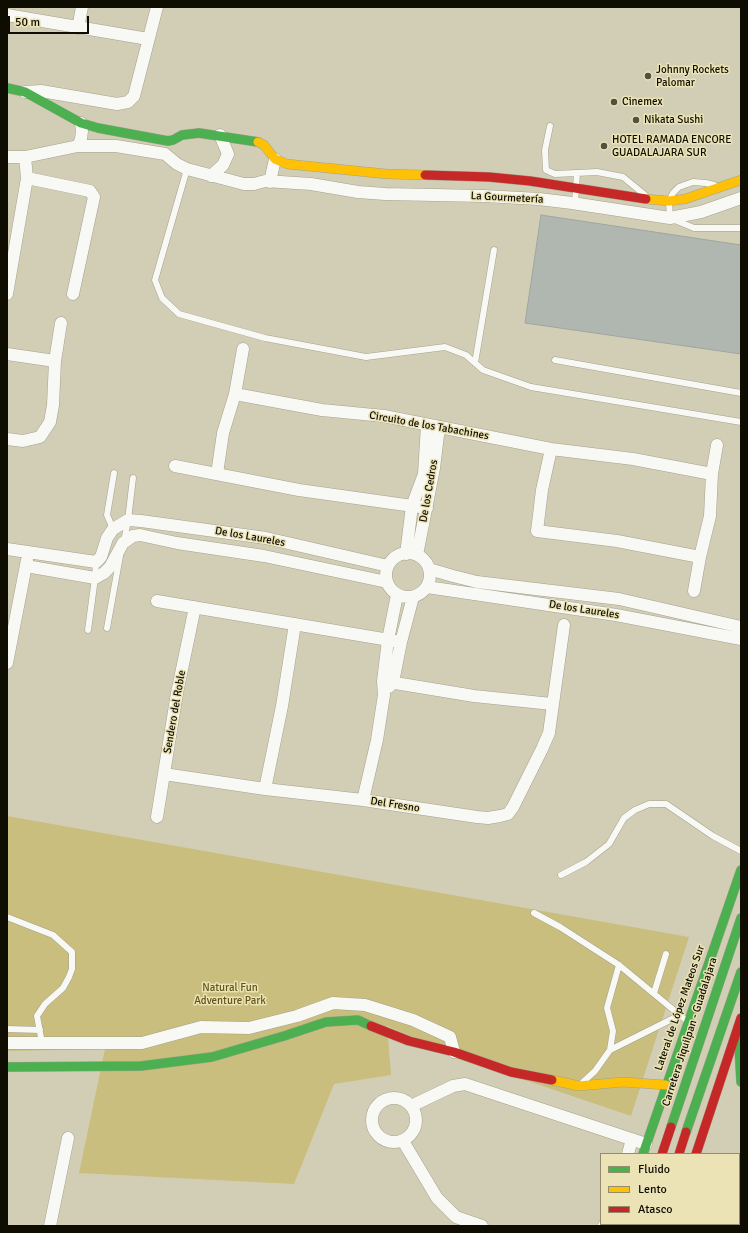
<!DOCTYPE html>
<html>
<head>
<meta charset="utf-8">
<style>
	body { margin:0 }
	#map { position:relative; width:748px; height:1233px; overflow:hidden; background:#d2ceb6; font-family:Signika,sans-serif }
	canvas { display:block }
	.frame { position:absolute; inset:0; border:8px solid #0f0c01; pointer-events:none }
	.legend { position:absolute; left:600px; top:1153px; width:140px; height:72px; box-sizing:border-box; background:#ebe3b6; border:1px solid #938d6e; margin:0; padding:5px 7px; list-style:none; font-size:12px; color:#0f0c01 }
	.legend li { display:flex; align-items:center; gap:8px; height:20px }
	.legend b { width:20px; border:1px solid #938d6e }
	.scale { position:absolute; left:8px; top:16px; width:81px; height:18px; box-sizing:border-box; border:2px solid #0f0c01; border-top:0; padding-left:5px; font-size:12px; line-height:14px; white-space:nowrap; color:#0f0c01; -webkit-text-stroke:3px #ebe3b6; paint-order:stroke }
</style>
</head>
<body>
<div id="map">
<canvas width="748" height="1233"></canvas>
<div class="frame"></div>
<ul class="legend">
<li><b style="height:5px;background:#4caf50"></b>Fluido</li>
<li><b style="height:5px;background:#ffc107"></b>Lento</li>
<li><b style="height:5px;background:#c62828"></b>Atasco</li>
</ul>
<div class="scale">50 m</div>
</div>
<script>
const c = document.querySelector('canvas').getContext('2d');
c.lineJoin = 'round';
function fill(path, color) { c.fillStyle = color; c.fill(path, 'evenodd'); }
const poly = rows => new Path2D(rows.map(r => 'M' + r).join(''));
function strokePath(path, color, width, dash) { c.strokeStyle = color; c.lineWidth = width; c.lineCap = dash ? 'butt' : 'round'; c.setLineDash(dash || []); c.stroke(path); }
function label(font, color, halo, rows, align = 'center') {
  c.font = font + ' Signika,sans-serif'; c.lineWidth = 3; c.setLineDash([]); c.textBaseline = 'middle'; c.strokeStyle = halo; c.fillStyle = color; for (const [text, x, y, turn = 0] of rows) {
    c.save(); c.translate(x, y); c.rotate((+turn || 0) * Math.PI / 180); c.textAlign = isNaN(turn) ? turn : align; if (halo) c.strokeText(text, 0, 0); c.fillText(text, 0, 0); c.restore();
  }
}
fill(poly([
	[7,816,689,937,631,1116,466,1060,387,1026,391,1075,334,1084,294,1184,79,1173,105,1049,7,1051]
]), '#c9be7e');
const building = poly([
	[541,215,741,245,741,354,525,323,541,215]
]);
fill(building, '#afb7b0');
strokePath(building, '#9ea69e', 1);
const lane = poly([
	[550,126,545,150,546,170,555,174,597,172,623,177,645,195],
	[187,169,155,280,162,298,179,314,265,338,366,357,445,347,466,355,483,370,531,387,741,422],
	[714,185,706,183,693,182,679,187,673,193,669,201,670,218,694,228,741,228],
	[575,203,577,173],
	[555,360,741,393],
	[475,363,494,250],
	[113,529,107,515,114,473],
	[124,542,128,520,133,478],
	[107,628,120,556],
	[88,630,95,578,96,562],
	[561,875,586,862,609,844,624,818,635,810,649,804,666,804,713,836,741,851],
	[534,913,560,927,619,965,687,1021],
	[7,917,53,935,72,952,72,969,69,977,63,988,45,1004,37,1016,42,1043],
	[654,993,666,954],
	[7,1029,40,1030],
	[610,1050,613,1031,607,1008,619,965],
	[583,1082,595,1071,610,1050,680,1015]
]);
const street = poly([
	[7,15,148,39],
	[78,28,82,7],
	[25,92,41,91,117,104,128,102,134,96,157,7],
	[78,146,81,139,82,131,81,123],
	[7,157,25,157,78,146,116,146,165,154,177,164,187,169,244,184,254,184,265,181,311,184,358,192,385,194,484,196,539,199,572,203,670,218,701,212,741,198],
	[211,176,223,165,228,154,220,135],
	[27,178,90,191,94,197,73,294],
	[270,182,275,159],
	[7,294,27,178,25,157],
	[7,354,55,361],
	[235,394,322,410,384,416,551,449,633,459,712,474],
	[7,439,23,441,40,437,50,422,53,405,55,361,61,323],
	[551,449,542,490,537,531,617,541,700,557],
	[175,466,299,490,427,508],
	[217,474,223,433,235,394,243,349],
	[7,549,96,562,101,557,107,538,113,529,128,520,141,521,266,538,388,566],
	'386 575a22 22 0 1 1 44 0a22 22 0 1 1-44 0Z',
	[406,554,412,506,424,474,427,425],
	[417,555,434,468,438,435,441,427],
	[26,566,95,578,104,573,110,567,123,543,133,536,140,535,177,543,264,556,387,582],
	[429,569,453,576,477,582,619,599,741,627],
	[427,587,616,615,741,639],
	[694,591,700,557,710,516,712,474,717,445],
	[157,601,401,642],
	[7,663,27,560],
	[383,681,474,696,552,704],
	[389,687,393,682,401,642,413,597],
	[164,774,265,789,363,800,477,817,488,818,500,816,508,814,513,807,542,749,549,733,564,625],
	[265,789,282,706,295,624],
	[363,800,377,740,384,695,383,681,388,640,397,595],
	[157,817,177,693,195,607],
	[7,1043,142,1043,201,1027,249,1028,297,1016,333,1003,365,1005,413,1020,450,1037,454,1052],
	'372 1120a22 22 0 1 1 44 0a22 22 0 1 1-44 0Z',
	[411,1106,453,1086,465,1084,646,1144],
	[403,1141,437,1198,456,1217,482,1226],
	[628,1154,632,1139],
	[50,1226,68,1138],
	[604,1226,605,1224]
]);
const fast = poly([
	[7,88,25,92,81,123,98,128,168,141,173,140,182,135,199,133,258,142],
	[738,1027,741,1082],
	[7,1067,141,1066,212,1057,284,1036,326,1022,358,1020,371,1026],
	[671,1127,741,918],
	[686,1132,741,972],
	[643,1154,741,870],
	[739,1196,741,1197],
	[671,1226,672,1224]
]);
const slow = poly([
	[258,142,264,145,275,159,287,164,387,174,425,175],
	[646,199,669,201,685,199,741,180],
	[552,1080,579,1086,623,1082,666,1085],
	[621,1226,623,1224],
	[684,1226,687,1224]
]);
const jam = poly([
	[425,175,489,177,530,181,646,199],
	[371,1026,409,1041,454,1052,511,1072,552,1080],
	[696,1154,741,1018],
	[739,1219,741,1220],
	[637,1224,637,1226]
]);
strokePath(lane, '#a4a18e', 7);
strokePath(street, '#a4a18e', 13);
strokePath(fast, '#a4a18e', 10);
strokePath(slow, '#a4a18e', 10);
strokePath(jam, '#a4a18e', 10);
strokePath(lane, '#f8f8f4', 6);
strokePath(street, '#f8f8f4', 12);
strokePath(fast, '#4caf50', 9);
strokePath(slow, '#ffc107', 9);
strokePath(jam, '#c62828', 9);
const slowBridge = poly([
	[655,1226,656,1224]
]);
const jamBridge = poly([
	[662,1154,671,1127],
	[679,1154,686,1132]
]);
strokePath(slowBridge, '#b2b0a5', 10, []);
strokePath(jamBridge, '#b2b0a5', 10, []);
strokePath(slowBridge, '#ffc107', 9);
strokePath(jamBridge, '#c62828', 9);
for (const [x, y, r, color] of [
	[648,76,4,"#535040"],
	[614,102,4,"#535040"],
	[636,120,4,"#535040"],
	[604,146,4,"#535040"]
]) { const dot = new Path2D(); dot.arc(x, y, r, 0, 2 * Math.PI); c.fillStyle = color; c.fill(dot); strokePath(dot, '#ebe3b6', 1.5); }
label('11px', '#0f0c01', '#ebe3b6', [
	["Johnny Rockets",656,70],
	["Palomar",656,83],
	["Cinemex",622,102],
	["Nikata Sushi",644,120],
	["HOTEL RAMADA ENCORE",612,140],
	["GUADALAJARA SUR",612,153]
], 'left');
label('11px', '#0f0c01', '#ebe3b6', [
	["La Gourmetería",507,198,3],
	["Circuito de los Tabachines",429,426,10],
	["De los Cedros",429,491,-80],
	["De los Laureles",250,537,10],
	["De los Laureles",584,610,9],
	["Sendero del Roble",175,712,-80],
	["Del Fresno",395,805,9],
	["Lateral de López Mateos Sur",680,1008,-71],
	["Carretera Jiquilpan - Guadalajara",690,1032,-72]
]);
label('11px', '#605519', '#ebe3b6', [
	["Natural Fun",230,988],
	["Adventure Park",230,1001]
]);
</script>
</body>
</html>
